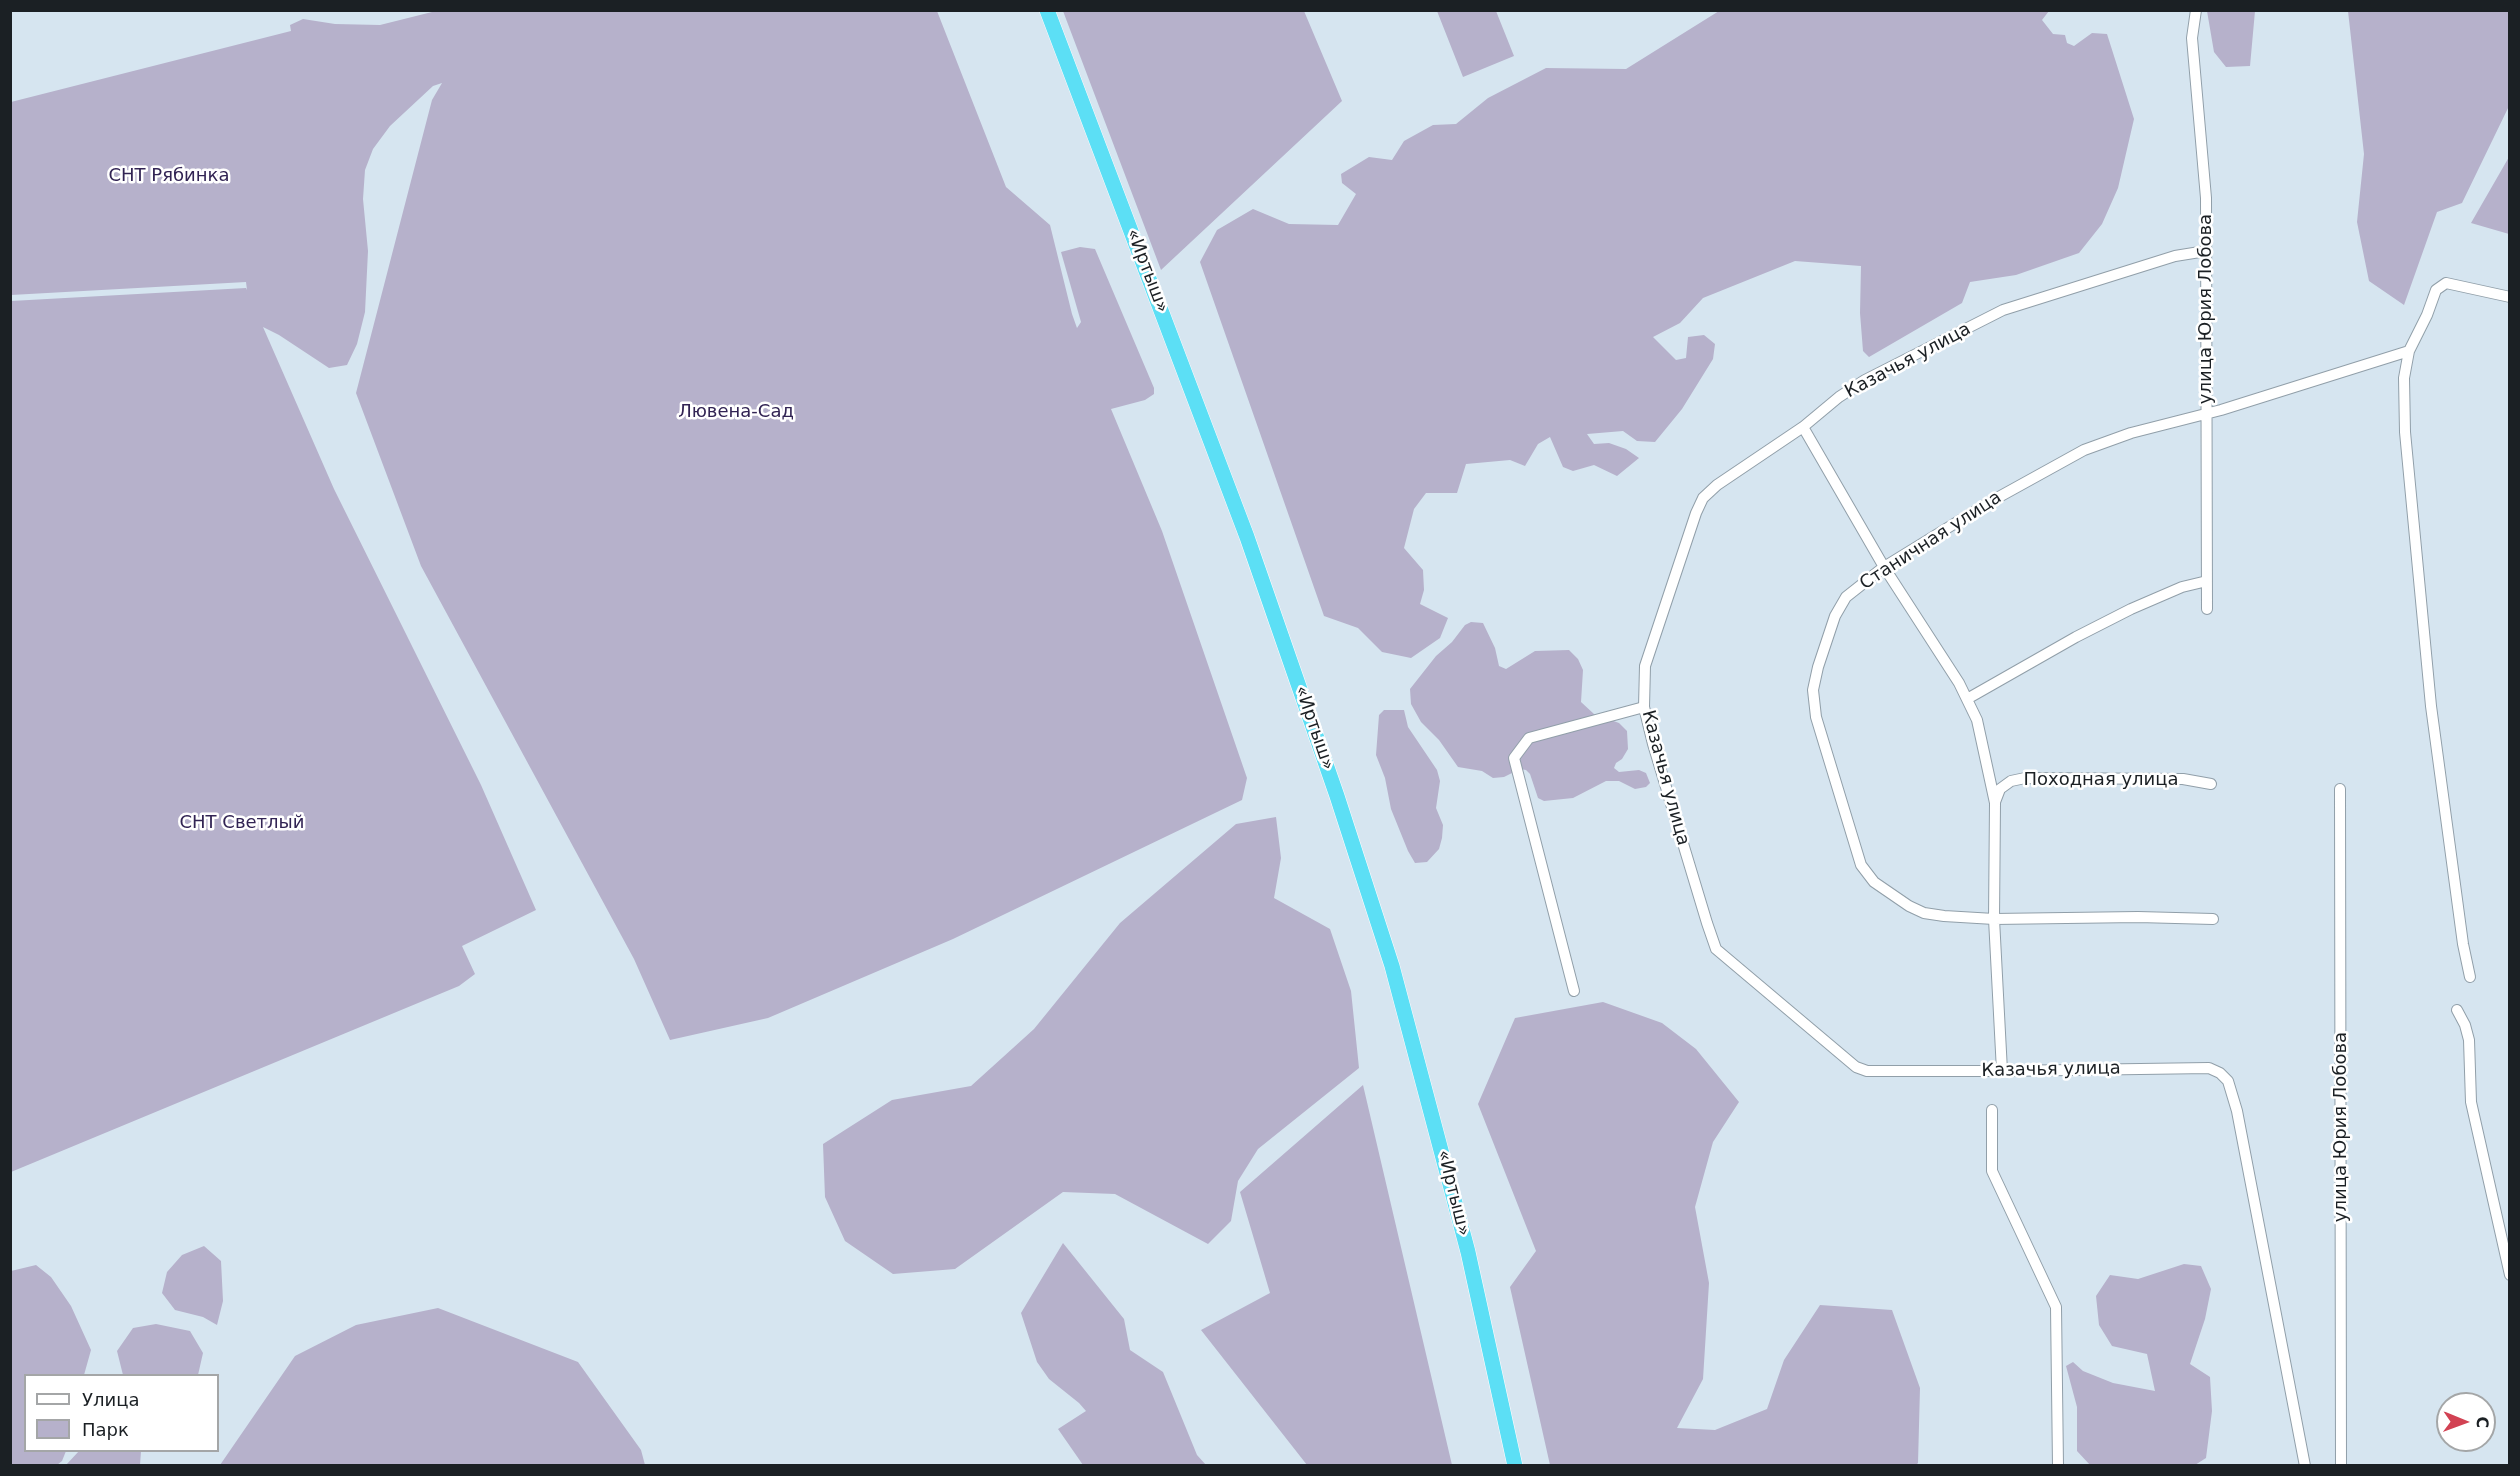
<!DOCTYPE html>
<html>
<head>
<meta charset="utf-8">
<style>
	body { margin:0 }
	#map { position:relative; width:2520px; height:1476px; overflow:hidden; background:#d6e5f0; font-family:"DejaVu Sans",sans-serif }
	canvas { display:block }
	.frame { position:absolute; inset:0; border:12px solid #1b2024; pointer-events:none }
	.legend { position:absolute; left:24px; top:1374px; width:195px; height:78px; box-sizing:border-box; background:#fff; border:2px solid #a4a6a7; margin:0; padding:8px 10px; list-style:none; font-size:18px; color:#1b2024 }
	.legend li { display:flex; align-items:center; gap:12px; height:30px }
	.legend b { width:30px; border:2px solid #a4a6a7 }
	.north { position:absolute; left:2436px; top:1392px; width:60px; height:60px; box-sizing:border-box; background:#fff; border:2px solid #a4a6a7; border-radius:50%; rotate:91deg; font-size:16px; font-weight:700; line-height:24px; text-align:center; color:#1b2024 }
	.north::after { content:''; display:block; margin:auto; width:21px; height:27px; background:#d24253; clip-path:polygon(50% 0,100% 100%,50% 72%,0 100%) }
</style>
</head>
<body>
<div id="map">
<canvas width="2520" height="1476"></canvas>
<div class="frame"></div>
<ul class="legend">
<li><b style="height:8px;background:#fff"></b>Улица</li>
<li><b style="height:16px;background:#b6b1cb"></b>Парк</li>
</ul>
<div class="north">С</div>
</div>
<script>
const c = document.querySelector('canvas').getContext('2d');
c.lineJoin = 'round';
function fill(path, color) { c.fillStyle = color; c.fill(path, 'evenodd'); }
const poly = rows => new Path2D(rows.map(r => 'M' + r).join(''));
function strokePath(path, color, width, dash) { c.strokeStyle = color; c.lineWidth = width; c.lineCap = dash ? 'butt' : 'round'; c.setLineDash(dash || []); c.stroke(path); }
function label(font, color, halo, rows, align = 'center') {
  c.font = font + ' "DejaVu Sans",sans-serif'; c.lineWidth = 5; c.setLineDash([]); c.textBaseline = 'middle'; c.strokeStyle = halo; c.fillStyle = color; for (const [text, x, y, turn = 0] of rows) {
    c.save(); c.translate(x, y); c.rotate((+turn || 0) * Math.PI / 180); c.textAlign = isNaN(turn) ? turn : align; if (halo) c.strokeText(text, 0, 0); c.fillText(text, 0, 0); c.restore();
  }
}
fill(poly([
	[436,11,937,11,1006,187,1050,225,1072,314,1077,328,1081,322,1061,252,1080,247,1095,249,1154,388,1154,394,1145,400,1111,409,1162,531,1247,778,1242,800,953,939,768,1018,670,1040,634,959,421,566,356,393,432,100,442,83,433,86,390,126,373,149,365,170,363,199,368,251,365,312,357,344,347,365,329,368,279,335,263,327,334,489,481,785,536,910,462,946,475,974,459,986,11,1172,11,301,246,288,247,290,246,282,11,295,11,102,291,31,290,25,303,19,335,24,380,25],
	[1063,11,1304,11,1342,101,1161,270],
	[1437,11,1496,11,1514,56,1463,77],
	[1719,11,2049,11,2042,20,2053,34,2065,35,2067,43,2074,46,2092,33,2107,34,2134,119,2118,188,2102,224,2079,253,2016,275,1970,282,1962,303,1869,357,1863,351,1860,313,1861,266,1795,261,1703,298,1680,323,1653,337,1676,360,1686,358,1688,337,1704,335,1715,344,1713,359,1682,409,1655,442,1637,441,1623,431,1587,434,1594,444,1609,443,1626,449,1639,458,1617,476,1594,465,1573,471,1563,467,1550,437,1538,444,1525,466,1510,460,1466,464,1457,493,1426,493,1414,509,1404,548,1423,570,1424,590,1420,604,1448,618,1440,638,1411,658,1382,652,1358,628,1324,616,1200,262,1217,230,1253,209,1289,224,1338,225,1356,194,1342,183,1341,174,1369,157,1392,160,1404,141,1433,125,1456,124,1488,98,1546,68,1626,69],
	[2207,11,2255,11,2250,66,2226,67,2214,52],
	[2348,11,2509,11,2509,106,2462,203,2437,212,2404,305,2369,281,2357,222,2364,154],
	[2509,157,2509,234,2471,223],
	[1471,622,1483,623,1495,648,1499,666,1506,669,1535,651,1569,650,1578,659,1583,670,1581,702,1594,714,1619,723,1627,731,1628,749,1622,759,1616,763,1614,768,1619,772,1639,770,1646,773,1650,783,1646,787,1635,789,1619,781,1606,781,1573,798,1544,801,1538,798,1530,774,1526,770,1520,769,1504,777,1493,778,1482,771,1458,767,1439,740,1421,722,1411,704,1410,689,1436,656,1452,642,1465,625],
	[1384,710,1404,710,1408,727,1437,770,1440,781,1436,808,1443,825,1442,838,1439,849,1427,862,1415,863,1408,851,1391,809,1385,778,1376,755,1379,715],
	[1276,817,1281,858,1274,898,1330,929,1351,991,1359,1068,1258,1149,1238,1181,1231,1221,1208,1244,1115,1194,1063,1192,955,1269,893,1274,845,1241,825,1197,823,1144,892,1100,971,1086,1034,1029,1120,923,1236,824],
	[1603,1002,1662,1023,1696,1049,1739,1102,1713,1142,1695,1207,1709,1283,1703,1379,1677,1428,1715,1430,1767,1409,1784,1360,1820,1305,1892,1310,1920,1388,1918,1463,1916,1465,1550,1465,1510,1287,1536,1251,1478,1104,1515,1018],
	[1363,1085,1452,1465,1307,1465,1201,1330,1270,1293,1240,1192],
	[1063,1243,1124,1319,1130,1350,1163,1372,1197,1455,1206,1465,1083,1465,1058,1429,1086,1411,1079,1403,1049,1379,1037,1362,1021,1313],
	[204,1246,221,1261,223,1301,217,1325,203,1317,175,1310,162,1293,167,1272,182,1255],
	[2184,1264,2201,1266,2211,1289,2205,1319,2190,1364,2210,1377,2212,1411,2206,1458,2195,1465,2090,1465,2077,1451,2077,1407,2066,1366,2073,1362,2083,1371,2113,1383,2155,1391,2147,1354,2112,1346,2099,1325,2096,1296,2110,1275,2138,1279],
	[36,1265,51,1277,71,1306,91,1350,84,1375,26,1376,26,1450,66,1451,62,1461,57,1465,11,1465,11,1271],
	[438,1308,578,1362,641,1450,645,1465,220,1465,295,1356,356,1325],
	[156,1324,190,1331,203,1353,198,1375,123,1375,117,1351,133,1328],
	[79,1451,141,1451,140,1465,66,1465]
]), '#b6b1cb');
const minor = poly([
	[2196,10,2192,38,2206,198,2207,609],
	[2206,251,2175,256,2003,310,1865,380,1839,397,1803,427,1717,485,1703,498,1696,513,1645,666,1644,707,1653,744,1707,923,1716,949,1856,1067,1867,1071,2002,1071,2209,1068,2220,1073,2228,1081,2237,1111,2305,1466],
	[1803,427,1884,567,1959,683,1977,720,1995,803,1994,919,2002,1071],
	[1967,699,2076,637,2131,609,2182,587,2207,581],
	[2340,789,2341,1466],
	[1995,802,2000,789,2011,781,2025,778,2183,779,2211,784],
	[2213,919,2138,917,1994,919,1944,916,1924,913,1909,906,1874,882,1861,865,1816,717,1813,690,1818,667,1835,616,1846,597,1884,567,1988,503,2084,450,2131,433,2221,410,2409,351],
	[2470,977,2463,944,2431,706,2405,432,2404,378,2409,351,2427,315,2436,290,2446,283,2510,297],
	[1574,991,1514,758,1529,738,1644,707],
	[2457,1010,2465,1025,2469,1040,2471,1102,2510,1275],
	[1992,1110,1992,1171,2056,1307,2058,1466]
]);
const highway = poly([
	[1047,10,1247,537,1337,796,1392,966,1468,1252,1515,1466]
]);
strokePath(minor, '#919fa9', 12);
strokePath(highway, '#fff', 16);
strokePath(minor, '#fff', 10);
strokePath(highway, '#5cdff5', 15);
label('18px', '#322454', '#fff', [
	["СНТ Рябинка",169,176],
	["Лювена-Сад",736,412],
	["СНТ Светлый",242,823]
]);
label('18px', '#1b2024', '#fff', [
	["«Иртыш»",1147,271,69],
	["улица Юрия Лобова",2206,309,-90],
	["Казачья улица",1908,361,-28],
	["Станичная улица",1931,541,-33],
	["«Иртыш»",1314,728,71],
	["Казачья улица",1665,778,75],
	["Походная улица",2101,780],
	["Казачья улица",2051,1070,-1],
	["улица Юрия Лобова",2341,1127,-90],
	["«Иртыш»",1453,1193,76]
]);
</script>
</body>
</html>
